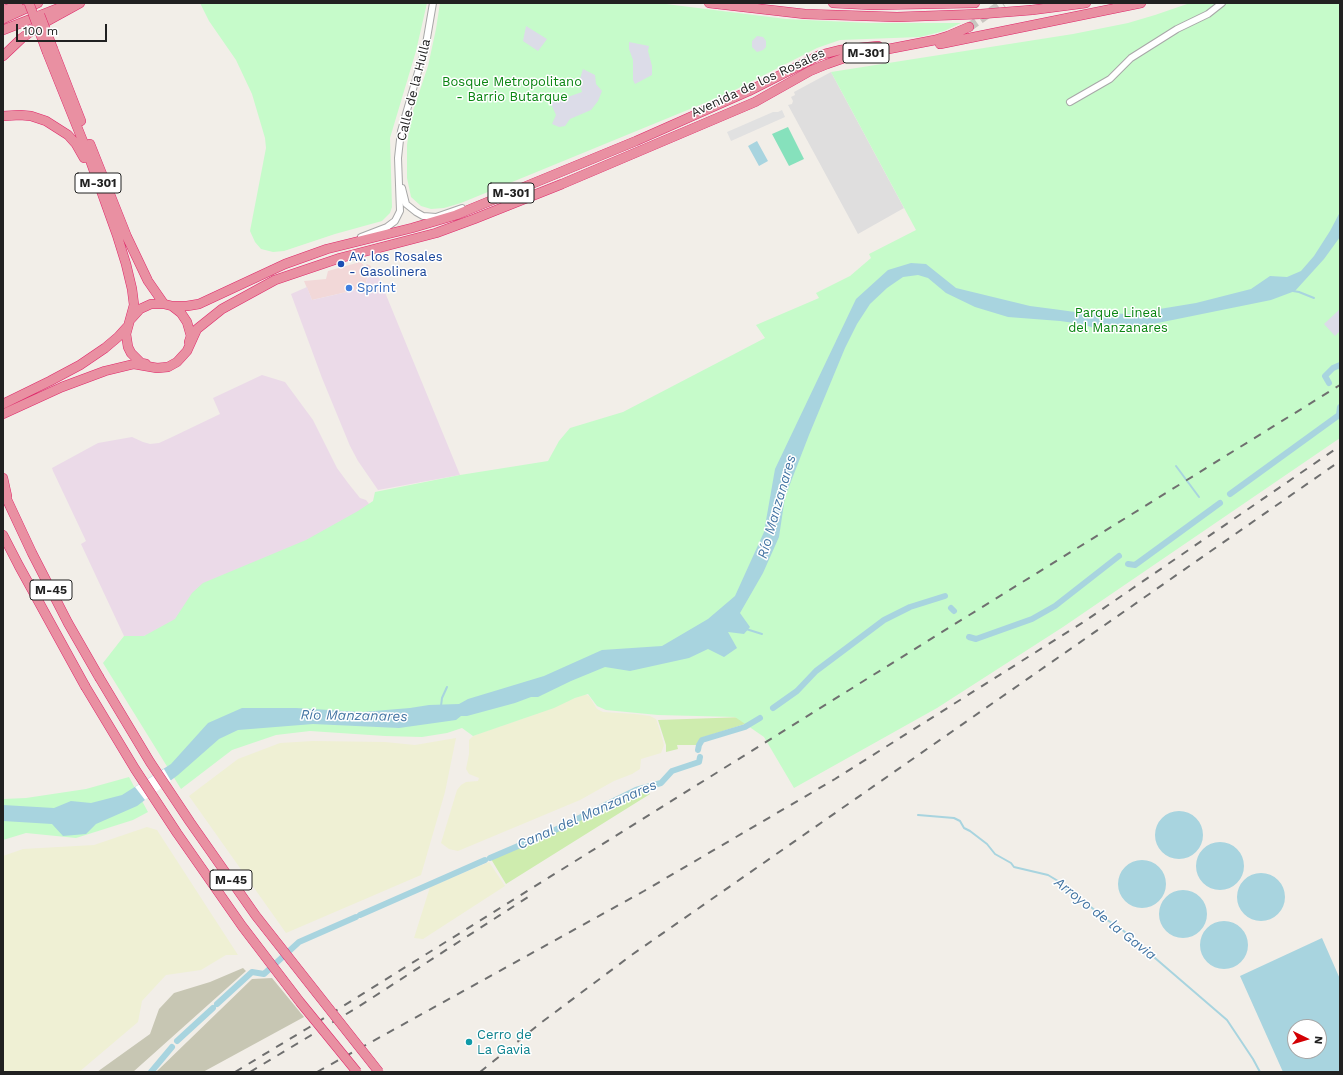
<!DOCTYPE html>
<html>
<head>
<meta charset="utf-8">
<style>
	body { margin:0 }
	#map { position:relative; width:1343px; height:1075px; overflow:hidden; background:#f2eee8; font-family:"Work Sans",sans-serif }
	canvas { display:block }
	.frame { position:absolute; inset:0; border:4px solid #212121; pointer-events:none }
	.north { position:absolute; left:1287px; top:1019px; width:40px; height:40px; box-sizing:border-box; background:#fff; border:1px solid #a6a6a6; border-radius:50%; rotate:95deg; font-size:11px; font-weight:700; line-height:16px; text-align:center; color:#212121 }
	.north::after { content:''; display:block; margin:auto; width:14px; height:18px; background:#d30004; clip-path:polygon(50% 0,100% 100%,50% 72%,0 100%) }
	.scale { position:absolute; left:16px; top:24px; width:91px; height:18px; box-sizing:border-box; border:2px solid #212121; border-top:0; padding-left:5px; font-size:12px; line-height:14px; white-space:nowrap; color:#212121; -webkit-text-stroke:3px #fff; paint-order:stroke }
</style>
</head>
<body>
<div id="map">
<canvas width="1343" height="1075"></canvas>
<div class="frame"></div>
<div class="north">N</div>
<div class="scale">100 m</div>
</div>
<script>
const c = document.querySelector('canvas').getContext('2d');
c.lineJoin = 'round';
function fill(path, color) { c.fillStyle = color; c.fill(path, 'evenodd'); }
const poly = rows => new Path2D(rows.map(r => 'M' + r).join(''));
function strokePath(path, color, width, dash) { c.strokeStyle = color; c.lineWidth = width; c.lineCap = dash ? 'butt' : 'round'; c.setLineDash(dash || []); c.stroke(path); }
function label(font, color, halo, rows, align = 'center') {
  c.font = font + ' "Work Sans",sans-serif'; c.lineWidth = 3; c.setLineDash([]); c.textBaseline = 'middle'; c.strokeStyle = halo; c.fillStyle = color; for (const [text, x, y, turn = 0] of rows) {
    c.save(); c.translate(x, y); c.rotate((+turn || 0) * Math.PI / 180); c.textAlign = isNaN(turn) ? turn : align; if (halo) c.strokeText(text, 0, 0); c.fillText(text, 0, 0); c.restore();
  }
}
fill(poly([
	[831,72,904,208,858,234,788,105,792,104,793,101,791,97,795,95,794,92]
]), '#dfdede');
fill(poly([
	[360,262,365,266,367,264,371,266,364,288,312,300,304,281,326,279,328,271]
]), '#f2d8d8');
fill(poly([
	[371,268,375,268,460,475,378,490,358,461,350,446,322,378,291,294,307,287,312,300,364,288],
	[262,375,285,382,313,420,337,468,348,483,360,498,366,500,370,505,176,624,144,636,124,636,81,544,86,541,53,471,52,468,98,443,132,437,143,442,150,444,159,443,170,438,220,414,213,398]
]), '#ebdae8');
fill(poly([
	[243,968,246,971,133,1072,97,1072,150,1034,159,1009,174,993,210,982],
	[272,978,304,1017,203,1072,156,1072,252,979]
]), '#c7c6b3');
fill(poly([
	[585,694,589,696,597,709,603,712,635,714,650,716,656,719,661,734,664,745,661,753,641,759,640,769,632,774,614,781,580,800,458,851,449,849,441,843,457,790,461,785,466,782,478,781,479,778,469,774,466,769,469,754,469,740,473,736,483,732,530,716],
	[456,738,445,792,421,875,286,933,189,796,238,759,280,743,313,741,385,742,415,745],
	[147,827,157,830,238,955,226,955,201,970,166,975,142,1001,138,1022,79,1072,3,1072,3,856,23,849,94,845],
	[489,862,505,886,423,939,414,938,430,887]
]), '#eff0d4');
fill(poly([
	[744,717,745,724,701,738,696,745,677,745,678,749,666,752,666,745,658,720],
	[648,789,650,794,506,884,491,859]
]), '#ceecae');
fill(poly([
	[200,3,427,3,416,51,390,138,392,207,390,213,382,221,335,234,284,251,273,252,261,249,255,242,250,231,266,148,265,138,252,94,236,60,209,21],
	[440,3,658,3,786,19,870,23,961,23,944,31,920,37,840,40,817,48,729,93,461,203,444,208,431,209,421,206,411,197,407,178,407,145,411,117,428,66,436,29],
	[1190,3,1340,3,1340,438,1063,627,937,708,794,788,764,737,735,717,658,715,606,710,597,706,588,694,575,698,554,708,473,736,462,728,447,733,422,737,385,736,310,731,276,735,232,750,181,789,103,663,124,636,144,636,175,619,192,593,203,583,306,540,358,511,373,501,375,492,460,475,548,461,559,441,570,428,623,412,765,338,756,325,819,298,816,293,850,276,871,258,869,254,916,230,831,72,1073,34,1128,23,1155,15],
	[129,777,148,812,133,820,76,838,26,833,3,840,3,799,26,798,86,789]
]), '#c6fbca');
fill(poly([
	[788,127,804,159,789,166,772,134]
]), '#86e1bc');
fill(poly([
	[782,110,785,117,731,141,727,132,773,112,778,112]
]), '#e1e1e1');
fill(poly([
	[526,26,547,39,538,51,523,41],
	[757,36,763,37,766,41,766,47,763,50,757,52,752,47,752,41],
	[629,42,649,46,648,51,652,66,652,75,635,84,633,80,633,60,629,49],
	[583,69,595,75,596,84,602,91,598,101,591,110,570,119,565,126,559,127,552,124,556,115,551,104,551,99,562,99,582,92,579,82],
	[1340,309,1340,331,1335,336,1324,324]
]), '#dcdce8');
fill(poly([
	[757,141,768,161,759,166,748,146],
	[1340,212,1340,237,1324,259,1295,291,1271,300,1138,327,1097,329,1082,324,1060,321,1008,317,975,307,946,293,928,278,918,275,903,277,887,288,870,304,857,324,845,348,809,435,785,497,779,537,763,573,740,613,750,627,744,634,728,632,737,648,724,657,708,649,689,658,630,671,605,667,571,681,538,697,531,697,515,703,467,716,461,716,456,720,399,728,313,724,238,730,219,739,178,775,137,806,96,824,86,834,63,836,52,824,3,821,3,805,54,808,71,801,91,803,122,795,171,764,208,723,242,708,296,708,362,712,410,708,429,705,459,704,468,699,544,676,602,650,662,646,708,619,735,596,764,532,775,469,856,299,888,270,911,263,926,264,956,288,1030,306,1053,309,1075,312,1129,314,1196,303,1251,289,1270,276,1287,277,1301,271,1314,256,1330,231],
	'1155 835a24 24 0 1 1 48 0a24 24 0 1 1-48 0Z',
	'1196 866a24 24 0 1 1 48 0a24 24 0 1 1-48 0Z',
	'1118 884a24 24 0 1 1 48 0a24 24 0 1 1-48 0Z',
	'1237 897a24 24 0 1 1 48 0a24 24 0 1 1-48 0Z',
	'1159 914a24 24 0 1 1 48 0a24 24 0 1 1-48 0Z',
	'1200 945a24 24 0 1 1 48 0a24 24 0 1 1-48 0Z',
	[1322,938,1340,979,1340,1072,1283,1072,1240,976],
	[1295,1027,1319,1027,1319,1051,1295,1051]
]), '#a8d4df');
fill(poly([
	[164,769,171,781,145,800,135,787]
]), '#fff');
strokePath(poly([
	[1293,291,1299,292,1314,298],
	[1176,466,1199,497],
	[746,629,762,634],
	[441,706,442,698,447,687],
	[918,815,954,818,960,821,964,828,970,831,987,844,995,854,1011,863,1014,867,1048,875,1058,881,1067,891,1076,895,1107,920,1119,927,1227,1020,1253,1059,1260,1072]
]), '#a8d4df', 2);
strokePath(poly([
	[1329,383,1325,376,1333,368,1340,365],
	[1230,494,1339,415,1340,407],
	[1128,564,1135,565,1220,503],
	[951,608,954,611],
	[969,637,976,639,1032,619,1055,606,1119,556],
	[773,708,797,691,816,671,884,620,910,607,945,596],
	[698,750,699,745,702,740,745,727,760,718],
	[490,858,553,831,636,790,661,783,672,771,699,762,700,757],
	[360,915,485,860],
	[217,1004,252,972,264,974,299,942,356,917],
	[177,1041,213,1008],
	[151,1072,172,1047]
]), '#a8d4df', 6);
strokePath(poly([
	[969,27,1003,3]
]), '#c8c5c0', 9, [9, 4.5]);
const minor = poly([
	[1070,102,1110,79,1131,58,1177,29,1208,14,1222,3],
	[402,188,406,204,416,212,423,216,436,217,462,208],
	[361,237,387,227,395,221,400,211,398,158,401,131,426,44,433,3]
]);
const highway = poly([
	[709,3,805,14,897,17,981,14],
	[833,3,872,5,975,3],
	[3,10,18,6],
	[1032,10,1086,3],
	[3,19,38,3],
	[3,30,69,4],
	[940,44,1141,3],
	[53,49,81,121],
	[47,52,88,154,117,235,126,264,132,289,134,305,126,334,128,347,131,353,141,363,146,364],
	[3,56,22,38,40,25,80,3],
	[3,116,20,115,31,116,46,121,68,135,76,144,84,158],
	[90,144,127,237,148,281,164,304],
	[172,306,187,306,199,304,285,264,327,249,412,228,456,215,636,141,749,91,820,55,840,50,878,46],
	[131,319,140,309,151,304,164,304,172,306,181,313,187,322,191,336,189,342],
	[3,404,50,381,80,365,105,348,118,337,127,327],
	[3,414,62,387,105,371,134,364,157,368,168,367,177,362,187,351,197,329,222,309,275,280,340,258,436,233,474,219,562,184,755,102,810,71,827,64,847,57,935,40,948,36,969,27],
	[3,478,7,496],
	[3,491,32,553,68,623,99,677],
	[3,535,19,566,85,686]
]);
strokePath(minor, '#a8a8a8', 8);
strokePath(highway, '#de2769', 10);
strokePath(minor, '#fff', 6);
strokePath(highway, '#e990a2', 9);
strokePath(poly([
	[235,1072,308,1028,950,627,1340,385],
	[250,1072,358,1007,528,897],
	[317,1072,644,891,835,779,1085,621,1340,446],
	[480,1072,542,1022,633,954,1340,461]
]), '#6f6f6f', 2, [8, 8]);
const highwayBridge = poly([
	[29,3,47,52],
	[981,14,1032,10],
	[40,15,53,49],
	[99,677,150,762,190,822,256,916,379,1072],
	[85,686,135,769,177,833,242,926,300,1002,357,1072]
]);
strokePath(highwayBridge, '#de2769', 10, []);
strokePath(highwayBridge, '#e990a2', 9);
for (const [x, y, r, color] of [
	[341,264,4,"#1a4fb4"],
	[349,288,4,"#3f7fe0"],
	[469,1042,4,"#0f9aa8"]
]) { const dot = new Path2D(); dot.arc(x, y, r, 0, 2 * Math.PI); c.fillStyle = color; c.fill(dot); strokePath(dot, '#fff', 1.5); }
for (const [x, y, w] of [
	[866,53,46],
	[98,183,46],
	[511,193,46],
	[51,590,42],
	[231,880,42]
]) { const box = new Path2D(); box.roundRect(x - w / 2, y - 10, w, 20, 3); c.fillStyle = '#fff'; c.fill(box); strokePath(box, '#212121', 1); }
label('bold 12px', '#212121', null, [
	["M-301",866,53],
	["M-301",98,183],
	["M-301",511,193],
	["M-45",51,590],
	["M-45",231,880]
]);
label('13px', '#0a8512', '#fff', [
	["Bosque Metropolitano",512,82],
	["- Barrio Butarque",512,97],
	["Parque Lineal",1118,313],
	["del Manzanares",1118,328]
]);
label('13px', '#212121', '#fff', [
	["Avenida de los Rosales",758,83,-25],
	["Calle de la Hulla",414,90,-76]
]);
label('13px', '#164399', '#fff', [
	["Av. los Rosales",349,257],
	["- Gasolinera",349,272]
], 'left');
label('13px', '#366cbe', '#fff', [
	["Sprint",357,288]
], 'left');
label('13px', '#0d838f', '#fff', [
	["Cerro de",477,1035],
	["La Gavia",477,1050]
], 'left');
label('italic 14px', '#4576a4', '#fff', [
	["Río Manzanares",777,507,-74],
	["Río Manzanares",354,716,1],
	["Canal del Manzanares",587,815,-24],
	["Arroyo de la Gavia",1105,919,38]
]);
</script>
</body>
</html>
